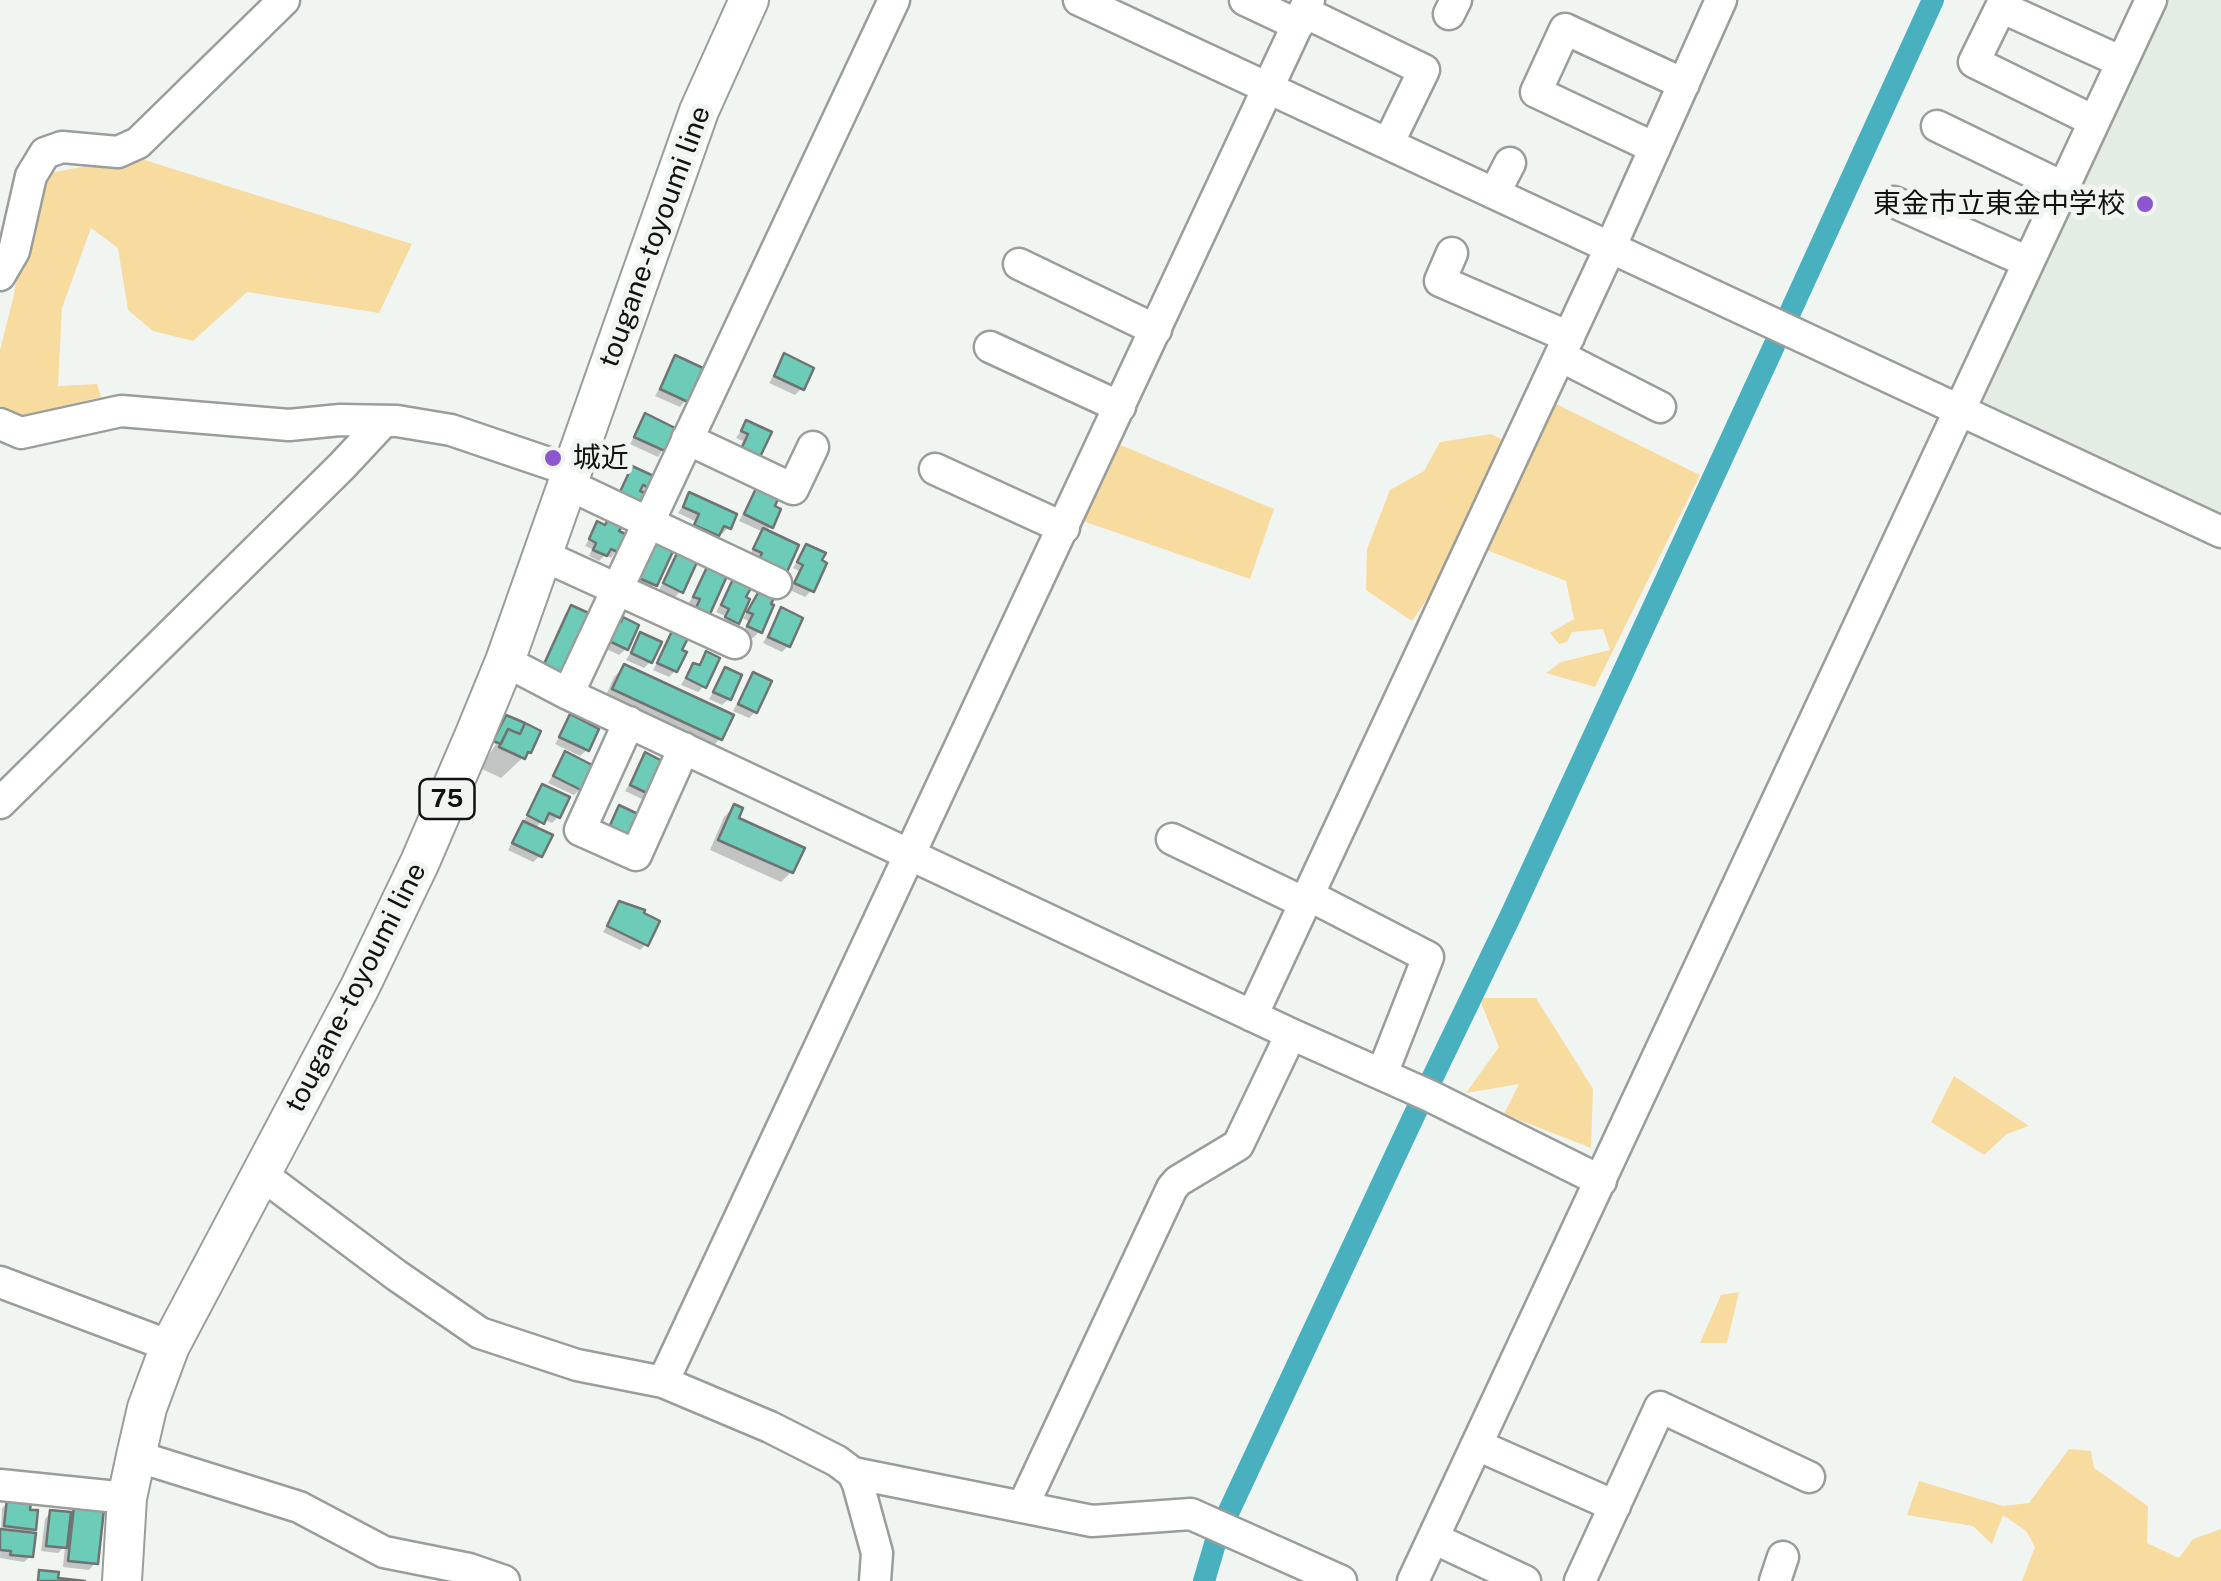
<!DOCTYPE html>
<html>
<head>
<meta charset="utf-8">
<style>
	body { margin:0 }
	canvas { display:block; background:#f1f5f2 }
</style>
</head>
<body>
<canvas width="2221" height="1581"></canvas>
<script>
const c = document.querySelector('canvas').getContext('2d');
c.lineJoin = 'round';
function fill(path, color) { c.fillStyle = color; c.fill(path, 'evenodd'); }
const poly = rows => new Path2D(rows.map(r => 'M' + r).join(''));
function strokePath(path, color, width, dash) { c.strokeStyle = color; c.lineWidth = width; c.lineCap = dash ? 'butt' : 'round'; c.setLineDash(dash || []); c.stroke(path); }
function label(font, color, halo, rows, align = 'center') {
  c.font = font + ' "Public Sans","Noto Sans JP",sans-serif'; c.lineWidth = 10; c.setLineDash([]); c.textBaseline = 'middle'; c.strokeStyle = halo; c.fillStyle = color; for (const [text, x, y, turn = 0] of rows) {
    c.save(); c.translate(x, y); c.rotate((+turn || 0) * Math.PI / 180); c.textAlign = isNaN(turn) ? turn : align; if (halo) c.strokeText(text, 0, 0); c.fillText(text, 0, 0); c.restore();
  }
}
fill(poly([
	[2163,0,2221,0,2221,523,1974,407]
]), '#e3ede3');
fill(poly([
	[135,157,412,244,379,313,247,292,193,341,153,331,128,310,118,248,91,228,62,308,58,386,97,384,101,397,16,417,0,405,0,350,14,295,20,249,44,174],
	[1552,402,1700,475,1595,687,1546,673,1561,662,1610,650,1603,629,1572,632,1567,642,1559,644,1550,633,1574,619,1566,581,1466,542,1412,621,1366,590,1367,549,1390,490,1424,471,1440,442,1491,434,1509,443],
	[1118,444,1274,509,1250,579,1077,519],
	[1479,998,1536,998,1593,1089,1591,1148,1504,1114,1519,1084,1466,1093,1499,1047],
	[1954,1076,2029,1126,2007,1134,1984,1155,1931,1122],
	[1739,1292,1727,1343,1700,1343,1721,1295],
	[2069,1449,2091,1451,2094,1468,2148,1506,2147,1543,2179,1558,2193,1539,2221,1529,2221,1581,2022,1581,2035,1547,2026,1531,2003,1515,1992,1544,1973,1526,1907,1515,1919,1481,2003,1506,2029,1503]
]), '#f8db9f');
fill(poly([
	[785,356,802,388,795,395,769,383],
	[676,358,686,400,680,407,655,396],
	[645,416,674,430,658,457,630,444],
	[746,423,768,433,735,459,743,441,736,438],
	[633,469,650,488,643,495,615,500],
	[758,487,771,526,765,532,785,570,779,577,749,556,763,532,739,521],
	[690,495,729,527,722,534,718,532,711,541,690,531,695,521,678,513],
	[598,524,625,537,611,558,605,555,599,561,589,556,592,549,585,546],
	[806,546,811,591,805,597,790,590,799,571,793,568],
	[650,550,655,584,649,591,635,584],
	[679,554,681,591,675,597,659,590],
	[707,570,708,613,702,619,692,614,696,606,689,603],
	[733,582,737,622,730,628,721,624,725,616,716,612],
	[760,594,759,632,753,638,743,633,748,621,743,618],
	[572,608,560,684,535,682,565,614],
	[782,610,788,646,782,652,763,643],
	[614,622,626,649,619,655,600,646],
	[672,634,675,671,669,677,653,670],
	[641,635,650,662,644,668,626,660],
	[706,654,704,686,698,692,681,685,688,672,694,666,697,667],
	[624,667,720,739,710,749,604,700,614,677],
	[726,670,729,699,722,705,709,699],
	[753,675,755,712,749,718,733,711],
	[571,718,587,750,580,756,555,744],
	[504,720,529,752,501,778,480,768,496,744,493,743],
	[565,754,580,789,574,795,548,783],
	[646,756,649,793,642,799,625,791],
	[543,787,558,817,552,823,543,819,535,829,540,856,533,862,508,850],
	[734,807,736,819,791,872,781,882,710,850,724,817],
	[620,904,646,944,640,950,603,932],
	[8,1502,33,1529,28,1534,31,1556,24,1562,0,1558,2,1508],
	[75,1509,95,1563,89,1570,63,1567,65,1546,58,1553,41,1551,45,1519,51,1512,70,1514]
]), '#0003');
strokePath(poly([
	[1788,317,1933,0],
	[1429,1085,1510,917,1774,346],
	[1229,1511,1419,1105],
	[1204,1581,1217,1537]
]), '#49b0bf', 22);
const building = poly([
	[784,353,814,368,804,390,774,376,784,353],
	[675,355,703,368,688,402,660,389,675,355],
	[645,413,677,429,667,452,634,437,645,413],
	[746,420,772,432,758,461,740,452,748,434,741,431,746,420],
	[632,466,658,478,652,489,643,485,640,491,650,495,645,506,619,494,632,466],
	[758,484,780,494,775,506,781,509,773,528,744,514,758,484],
	[689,492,737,514,731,529,724,526,719,536,694,525,699,514,683,507,689,492],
	[608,519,622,526,619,531,628,535,620,553,611,549,607,556,593,550,596,543,589,539,597,521,605,525,608,519],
	[763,528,799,545,787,572,759,559,762,553,753,549,763,528],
	[656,541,674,549,657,586,639,578,656,541],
	[806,544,826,553,822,560,827,563,814,592,794,583,803,565,797,562,806,544],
	[678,551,698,560,683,593,663,583,678,551],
	[707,567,727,576,710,614,696,608,700,599,693,597,707,567],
	[733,579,751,588,746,597,750,599,739,624,725,617,729,609,721,605,733,579],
	[759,591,774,598,771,604,774,605,762,633,747,626,753,614,747,612,759,591],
	[571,605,593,615,562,685,539,675,571,605],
	[781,607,803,618,790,647,768,637,781,607],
	[623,617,639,625,628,650,605,639,614,619,621,622,623,617],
	[672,631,688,638,682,650,687,652,677,672,657,663,672,631],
	[640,632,662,642,652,663,631,653,640,632],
	[706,651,720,658,706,688,686,678,693,663,700,665,706,651],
	[624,664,734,715,722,740,612,689,624,664],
	[725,667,742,675,731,700,713,692,725,667],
	[753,672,772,681,757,713,738,704,753,672],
	[570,714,599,729,589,751,559,737,570,714],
	[506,715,525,723,520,734,508,729,501,744,493,741,506,715],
	[525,723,541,731,531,753,528,752,525,759,499,747,508,729,520,734,525,723],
	[565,751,594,766,583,791,553,776,565,751],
	[645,752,666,763,651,795,630,785,645,752],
	[542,784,570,797,560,818,549,813,544,824,527,815,542,784],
	[734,804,743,808,739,818,805,848,793,873,718,840,734,804],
	[619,805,640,815,627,841,607,832,619,805],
	[523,821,553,835,542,857,512,843,523,821],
	[619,901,645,910,644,913,660,921,648,946,607,926,619,901],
	[7,1499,31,1501,30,1510,38,1510,36,1530,4,1526,7,1499],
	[74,1506,104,1509,98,1564,68,1561,74,1506],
	[50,1510,71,1512,67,1548,46,1546,50,1510],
	[0,1529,36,1533,33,1557,10,1555,11,1551,0,1550,0,1529],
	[39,1570,59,1572,58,1578,85,1581,38,1581,39,1570]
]);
fill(building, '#6dccb8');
strokePath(building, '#6f7473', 2.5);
const minor = poly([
	[1079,0,2221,532],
	[1245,0,1298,25],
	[1304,12,1424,70,1389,142],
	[1449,14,1456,0],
	[2094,121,1974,62,2001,7,2122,62],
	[1937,126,2063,187],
	[1655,148,1536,92,1565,29,1684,84],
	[1495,192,1510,163],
	[1894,202,2028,262],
	[1452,253,1440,281,1569,337],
	[1019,264,1156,330],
	[0,275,14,251,31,176,45,153,62,147,118,152,138,143,284,0],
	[990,347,1120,407],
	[1560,356,1660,407],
	[0,424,21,433,121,411,289,425,340,420,397,421,451,430,572,471],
	[687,439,793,489,813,447],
	[935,469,1064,528],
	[567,484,776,583],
	[542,555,735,643],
	[505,661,568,694,1291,1034,1430,1096,1601,1181],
	[568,694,894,0],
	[629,722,580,830,636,855,684,748],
	[0,803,342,466,384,421],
	[1172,839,1305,903],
	[1308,895,1428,957,1382,1074],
	[1252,1016,1611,246,1721,0],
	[261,1174,396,1275,480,1333,577,1365,663,1382,770,1427,837,1461,853,1473,858,1484,877,1553,875,1581],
	[0,1282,170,1346],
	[663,1382,1309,0],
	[1477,1445,1615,1506],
	[136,1456,299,1507,384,1552,469,1569,504,1581],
	[853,1473,1092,1521,1191,1514,1341,1581],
	[0,1485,127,1498],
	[1023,1506,1172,1188,1178,1181,1238,1145,1291,1034],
	[1433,1538,1525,1581],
	[1413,1581,2151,0],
	[1580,1581,1660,1407,1809,1477],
	[1775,1581,1783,1557]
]);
const major = poly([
	[122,1581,127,1498,136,1456,147,1408,170,1346,360,987,420,862,475,734,505,661,699,111,749,0]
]);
strokePath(minor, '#9a9e9a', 35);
strokePath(major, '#9a9e9a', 42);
strokePath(minor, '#fff', 30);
strokePath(major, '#fff', 38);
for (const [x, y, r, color] of [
	[2145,204,10,"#8d56ce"],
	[553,458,10,"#8d56ce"]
]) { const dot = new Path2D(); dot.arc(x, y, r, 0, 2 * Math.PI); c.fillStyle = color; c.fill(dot); strokePath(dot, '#f1f5f2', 4); }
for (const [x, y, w] of [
	[447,799,55]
]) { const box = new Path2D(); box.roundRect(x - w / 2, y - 20, w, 40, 8); c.fillStyle = '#f1f5f2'; c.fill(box); strokePath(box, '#111211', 2.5); }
label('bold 25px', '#111211', null, [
	["75",447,799]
]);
label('28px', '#111211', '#f1f5f2', [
	["東金市立東金中学校",2125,204],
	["城近",573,458,"left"]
], 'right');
label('28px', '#111211', '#f1f5f2', [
	["tougane-toyoumi line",655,237,-70],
	["tougane-toyoumi line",356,988,-63]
]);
</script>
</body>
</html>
